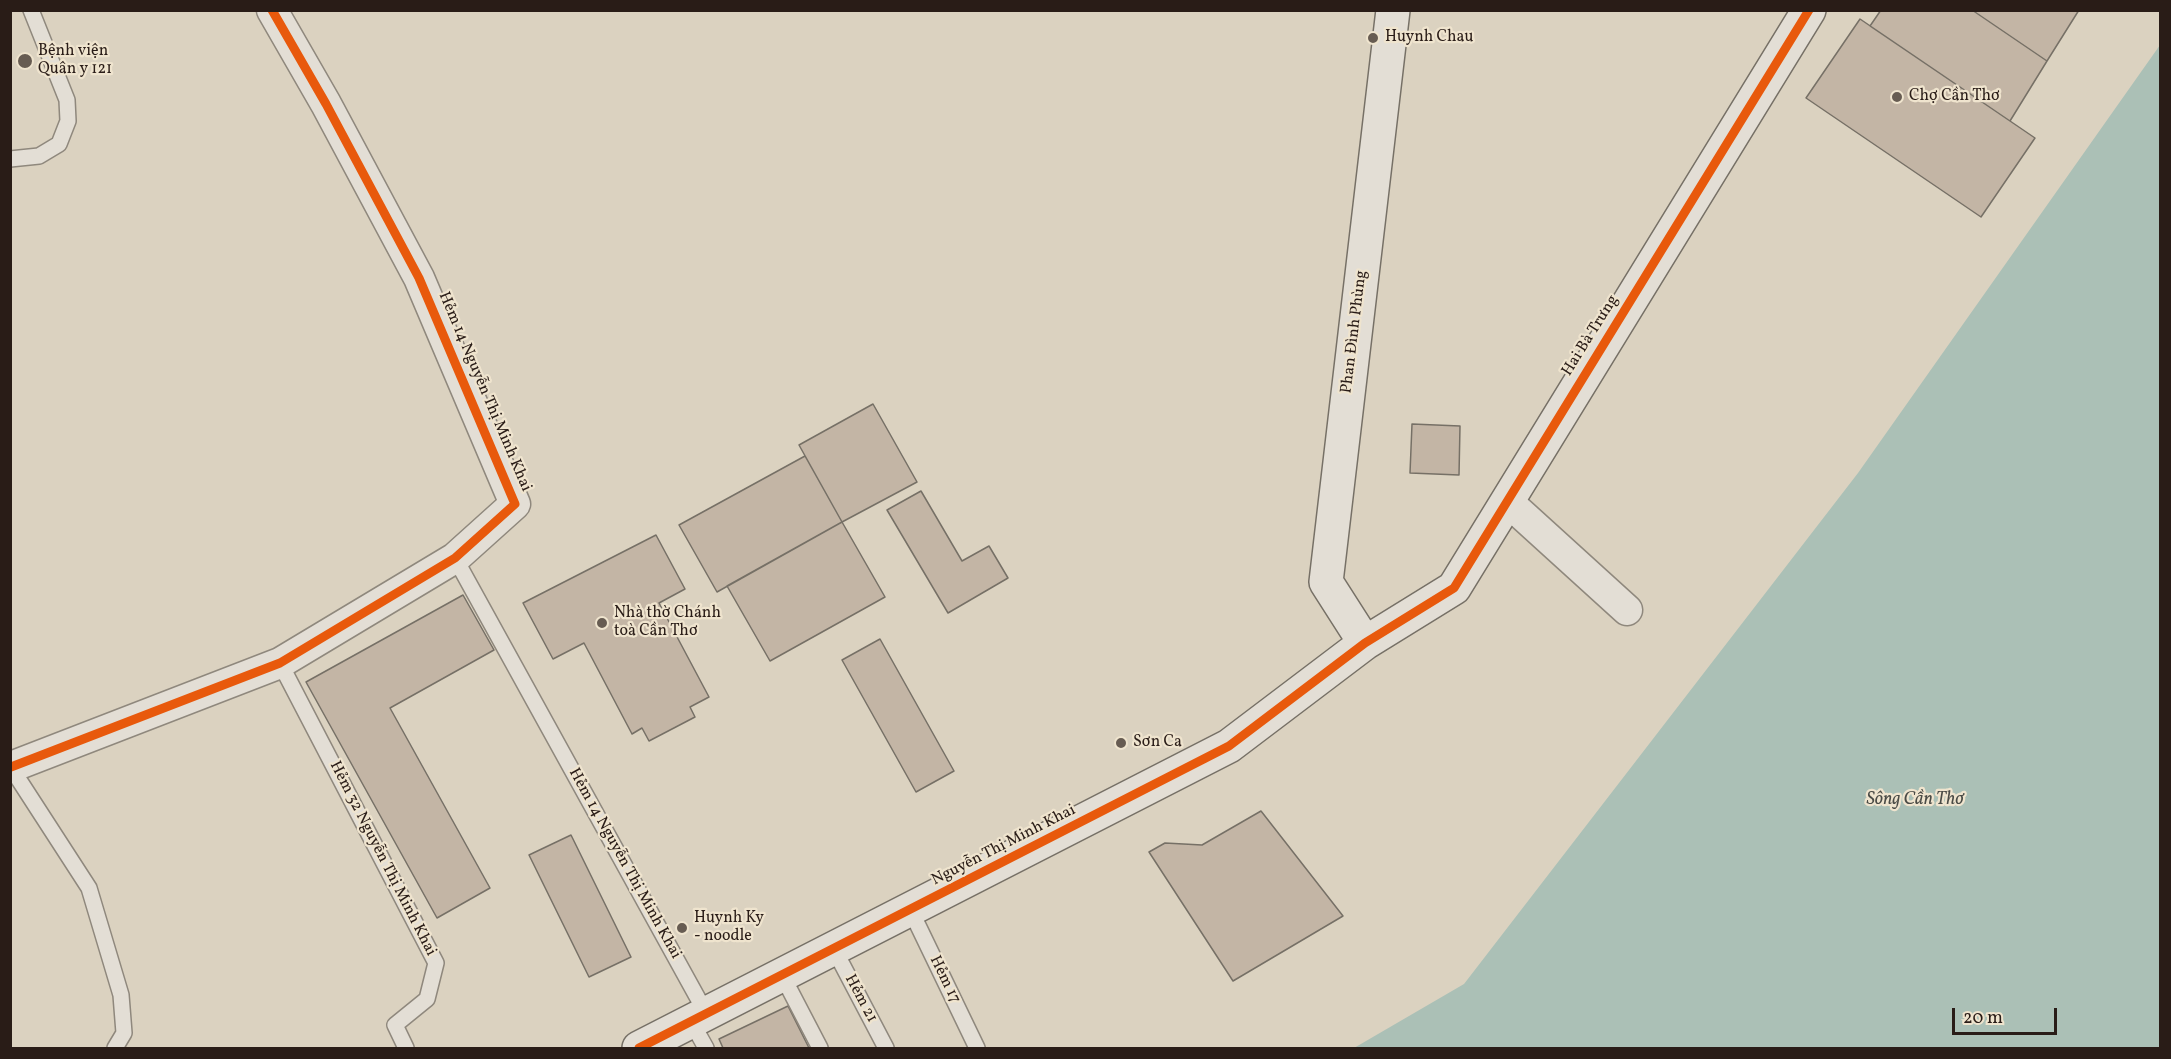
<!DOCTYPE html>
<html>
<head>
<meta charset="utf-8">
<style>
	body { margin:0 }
	#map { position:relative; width:2171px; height:1059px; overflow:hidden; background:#dbd2c0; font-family:Vollkorn,serif }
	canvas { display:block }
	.frame { position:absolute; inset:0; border:12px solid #291c17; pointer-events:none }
	.scale { position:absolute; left:1952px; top:1008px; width:105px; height:27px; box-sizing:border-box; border:3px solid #291c17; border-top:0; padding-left:8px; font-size:18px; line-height:21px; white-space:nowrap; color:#291c17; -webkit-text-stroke:4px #efe4ce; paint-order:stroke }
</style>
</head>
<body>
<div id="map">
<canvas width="2171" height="1059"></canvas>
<div class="frame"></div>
<div class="scale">20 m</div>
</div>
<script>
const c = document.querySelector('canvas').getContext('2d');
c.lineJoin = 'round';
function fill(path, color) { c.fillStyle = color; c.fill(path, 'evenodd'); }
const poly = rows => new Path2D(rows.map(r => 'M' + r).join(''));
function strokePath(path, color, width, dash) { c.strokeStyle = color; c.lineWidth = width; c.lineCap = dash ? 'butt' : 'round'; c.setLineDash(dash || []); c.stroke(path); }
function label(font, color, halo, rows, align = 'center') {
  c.font = font + ' Vollkorn,serif'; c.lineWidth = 4.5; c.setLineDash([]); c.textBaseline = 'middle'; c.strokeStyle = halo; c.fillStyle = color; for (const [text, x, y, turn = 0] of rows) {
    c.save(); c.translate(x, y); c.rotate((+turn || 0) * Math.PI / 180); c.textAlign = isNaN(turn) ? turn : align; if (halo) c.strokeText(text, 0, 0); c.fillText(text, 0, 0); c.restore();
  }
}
fill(poly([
	[2160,45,2160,1048,1354,1048,1464,984,1858,473]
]), '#abc0b6');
const building = poly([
	[1881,10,1972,10,2047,61,2010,121,1870,26,1881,10],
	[1972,10,2079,10,2047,61,1972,10],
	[1860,19,2035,138,1981,217,1806,98,1860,19],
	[873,404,917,482,842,522,799,445,873,404],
	[1412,424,1460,426,1459,475,1410,473,1412,424],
	[805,456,842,522,717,592,679,525,805,456],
	[921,491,962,561,989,546,1008,578,948,613,887,510,921,491],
	[842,522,885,597,770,661,727,586,842,522],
	[656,535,685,589,659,603,709,697,690,707,695,717,649,741,642,728,632,734,584,643,553,659,523,603,656,535],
	[463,595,494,650,390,708,490,888,437,918,306,682,463,595],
	[880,639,954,771,916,792,842,660,880,639],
	[1261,811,1343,916,1233,981,1149,852,1165,843,1202,845,1261,811],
	[571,835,631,957,589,977,529,855,571,835],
	[788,1006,809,1048,723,1048,719,1039,788,1006]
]);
fill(building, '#c3b5a5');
strokePath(building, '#767066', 1.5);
const lane = poly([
	[10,159,39,156,59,144,68,121,67,100,31,10],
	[455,558,706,1013],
	[280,663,436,963,427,999,395,1025,406,1048],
	[10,766,89,888,121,995,124,1033,115,1048],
	[911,911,977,1048],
	[834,949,886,1048],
	[782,975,820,1048],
	[691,1021,706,1048]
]);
const street = poly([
	[1507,501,1627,610],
	[11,767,280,663,455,558,515,504,419,278,326,104,272,10]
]);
const secondary = poly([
	[1365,643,1326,582,1393,10],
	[639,1048,1229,746,1365,643,1454,588,1809,10]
]);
strokePath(lane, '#8f887d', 18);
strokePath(street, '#8f887d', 33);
strokePath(secondary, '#767066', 36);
strokePath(lane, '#e3ded5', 15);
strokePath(street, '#e3ded5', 30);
strokePath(secondary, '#e3ded5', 33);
strokePath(poly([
	[11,767,280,663,455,558,515,504,419,278,326,104,272,10],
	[639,1048,1229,746,1365,643,1454,588,1809,10]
]), '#e8590c', 9);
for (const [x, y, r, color] of [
	[1373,38,6,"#675c52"],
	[25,61,8,"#675c52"],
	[1897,97,6,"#675c52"],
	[602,623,6,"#675c52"],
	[1121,743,6,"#675c52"],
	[682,928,6,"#675c52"]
]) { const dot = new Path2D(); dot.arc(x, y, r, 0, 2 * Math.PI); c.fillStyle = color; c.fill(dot); strokePath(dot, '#efe4ce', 2); }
label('16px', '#291c17', '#efe4ce', [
	["Huynh Chau",1385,38],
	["Bệnh viện",38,52],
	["Quân y 121",38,70],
	["Chợ Cần Thơ",1909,97],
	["Nhà thờ Chánh",614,614],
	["toà Cần Thơ",614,632],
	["Sơn Ca",1133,743],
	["Huynh Ky",694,919],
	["- noodle",694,937]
], 'left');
label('16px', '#291c17', '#efe4ce', [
	["Phan Đình Phùng",1355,332,-83],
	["Hai Bà Trưng",1591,336,-58],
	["Hẻm 14 Nguyễn Thị Minh Khai",484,392,67],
	["Nguyễn Thị Minh Khai",1004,846,-27],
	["Hẻm 32 Nguyễn Thị Minh Khai",382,859,63],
	["Hẻm 14 Nguyễn Thị Minh Khai",624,864,61],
	["Hẻm 17",944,980,64],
	["Hẻm 21",860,999,62]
]);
label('italic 18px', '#4a4b46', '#efe4ce', [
	["Sông Cần Thơ",1915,801]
]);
</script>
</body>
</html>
